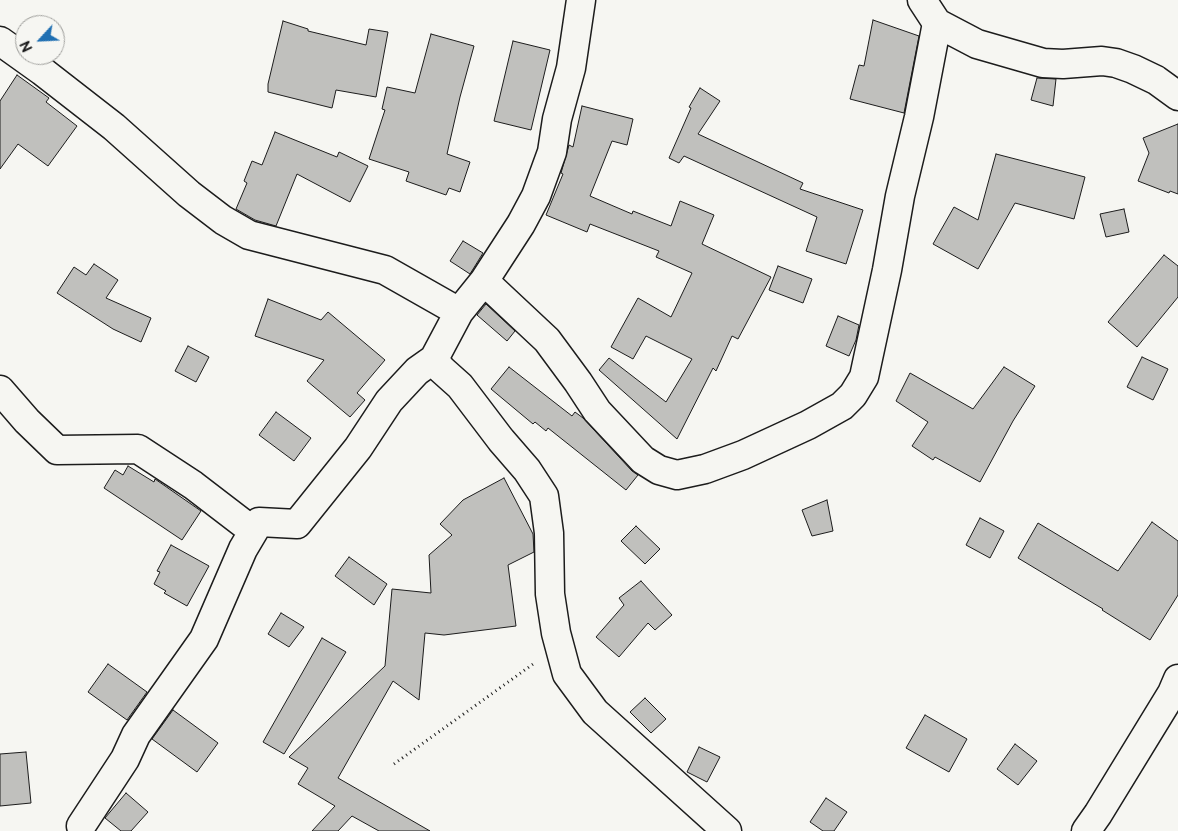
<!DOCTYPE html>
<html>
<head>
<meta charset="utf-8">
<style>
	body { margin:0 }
	#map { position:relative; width:1178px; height:831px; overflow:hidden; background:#f6f6f2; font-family:"Balsamiq Sans",sans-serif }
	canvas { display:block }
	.north { position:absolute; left:15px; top:15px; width:50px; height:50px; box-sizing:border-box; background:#f6f6f2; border:1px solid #9f9f9c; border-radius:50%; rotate:245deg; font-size:14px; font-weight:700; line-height:20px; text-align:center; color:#1c1c1c }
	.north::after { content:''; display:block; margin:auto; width:18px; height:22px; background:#1f6fb2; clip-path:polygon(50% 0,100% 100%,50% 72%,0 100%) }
</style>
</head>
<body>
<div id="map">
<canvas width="1178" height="831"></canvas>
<div class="north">N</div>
</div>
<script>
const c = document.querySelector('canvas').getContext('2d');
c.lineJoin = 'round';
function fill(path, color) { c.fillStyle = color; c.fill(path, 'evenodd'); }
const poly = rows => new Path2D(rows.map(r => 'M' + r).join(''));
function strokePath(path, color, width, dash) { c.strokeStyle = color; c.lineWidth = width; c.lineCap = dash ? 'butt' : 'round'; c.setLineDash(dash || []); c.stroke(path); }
const building = poly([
	[873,20,919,36,904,113,850,99,859,65,864,66,873,20],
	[283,21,308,29,308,31,366,45,369,29,388,32,376,97,336,90,332,108,268,92,268,84,283,21],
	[431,34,474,46,460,97,447,154,470,162,460,192,449,188,446,195,406,181,409,172,369,159,385,110,382,109,387,87,415,93,431,34],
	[513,41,550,50,531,130,494,121,513,41],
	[17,75,49,98,46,102,77,126,48,166,18,144,0,169,0,101,17,75],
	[1037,78,1056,79,1053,106,1031,100,1037,78],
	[700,88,720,101,698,134,803,183,800,189,863,210,846,264,806,251,817,217,684,156,679,163,669,158,691,108,689,107,700,88],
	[582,106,633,119,627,145,612,141,590,196,632,214,633,211,671,226,680,201,714,215,702,244,771,277,738,339,732,336,716,371,713,368,677,439,599,370,609,358,666,402,692,359,646,336,633,359,611,347,638,298,671,317,692,273,656,257,659,251,590,224,587,232,546,215,563,174,561,173,569,145,573,147,582,106],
	[1178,124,1178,194,1170,191,1169,193,1138,181,1149,153,1143,138,1178,124],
	[275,132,337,157,339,152,368,166,350,202,297,174,276,226,255,220,236,209,247,183,244,181,252,161,262,165,275,132],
	[996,154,1085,177,1074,219,1015,203,978,269,933,244,954,207,978,220,996,154],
	[1124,209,1129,232,1106,237,1100,214,1124,209],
	[463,241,483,253,470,274,450,261,463,241],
	[1164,255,1178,266,1178,297,1137,347,1108,322,1164,255],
	[94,264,118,280,106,298,151,318,141,342,113,329,57,293,74,267,86,275,94,264],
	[778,266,812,279,803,303,769,290,778,266],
	[268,299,321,320,328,312,385,360,357,393,365,400,350,417,307,381,324,360,255,336,268,299],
	[486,304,515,331,507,341,477,315,486,304],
	[838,316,859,325,856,340,849,356,826,346,838,316],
	[188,346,209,357,196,382,175,371,188,346],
	[1142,357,1168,369,1153,400,1127,387,1142,357],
	[509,367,572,416,575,412,583,418,632,471,638,475,626,490,548,428,546,431,535,422,533,424,491,389,509,367],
	[1004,367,1035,386,1013,421,980,482,935,457,933,460,912,446,928,422,896,401,910,373,973,409,1004,367],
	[276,412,311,438,294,461,259,435,276,412],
	[128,466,154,482,155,479,201,511,182,540,104,488,115,470,123,475,128,466],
	[504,478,533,534,534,552,508,565,516,626,444,635,425,633,419,700,393,681,338,778,430,831,379,831,352,816,338,831,312,831,335,806,298,784,308,768,289,757,385,666,392,589,431,593,429,555,452,535,440,524,463,500,504,478],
	[827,500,833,531,812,536,802,510,827,500],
	[980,518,1004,531,990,558,966,545,980,518],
	[1152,522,1178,541,1178,595,1150,640,1102,610,1103,609,1018,558,1038,523,1118,571,1152,522],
	[636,526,660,549,645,564,621,541,636,526],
	[171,545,209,566,187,606,164,593,166,591,154,584,160,572,157,571,171,545],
	[349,557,387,584,374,605,335,576,349,557],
	[641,581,672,615,655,630,648,623,619,657,596,637,624,605,619,598,641,581],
	[281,613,304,627,289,647,268,634,281,613],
	[322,638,346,652,284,754,263,742,322,638],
	[108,664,147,692,127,720,88,692,108,664],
	[645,698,666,719,651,733,630,712,645,698],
	[173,710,218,743,197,772,152,739,173,710],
	[925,715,967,739,949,772,906,748,925,715],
	[1015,744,1037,761,1018,785,997,769,1015,744],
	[699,747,720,757,707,782,687,772,699,747],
	[26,752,31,803,0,806,0,754,26,752],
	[126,793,148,812,131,831,121,831,105,818,126,793],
	[826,798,847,812,834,831,823,831,810,822,826,798]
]);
fill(building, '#c0c0bd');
strokePath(building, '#1c1c1c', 1);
const street = poly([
	[922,0,937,23,977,44,1043,63,1063,64,1102,61,1116,63,1133,69,1156,80,1178,96],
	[0,41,42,71,114,127,189,194,223,220,249,235,385,270,459,312],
	[484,281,547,340,578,382,597,411,643,460,659,470,677,475,705,469,743,455,808,425,842,406,853,395,864,377,887,270,900,196,919,117,937,23],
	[434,359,441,369,460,386,501,440,527,470,544,496,549,533,550,594,556,633,567,674,595,712,727,831],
	[0,390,27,421,57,450,138,449,193,485,253,531],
	[81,826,125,759,136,735,204,639,243,549,259,522,297,524,358,448,389,401,417,371,434,359,459,312,484,281,521,224,536,196,552,152,557,119,571,68,581,0],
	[1086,831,1098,814,1172,693,1178,679]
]);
strokePath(street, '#1c1c1c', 31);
strokePath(poly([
	[394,764,536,662]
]), '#1c1c1c', 3, [1, 4]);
strokePath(street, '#f6f6f2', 28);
</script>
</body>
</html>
